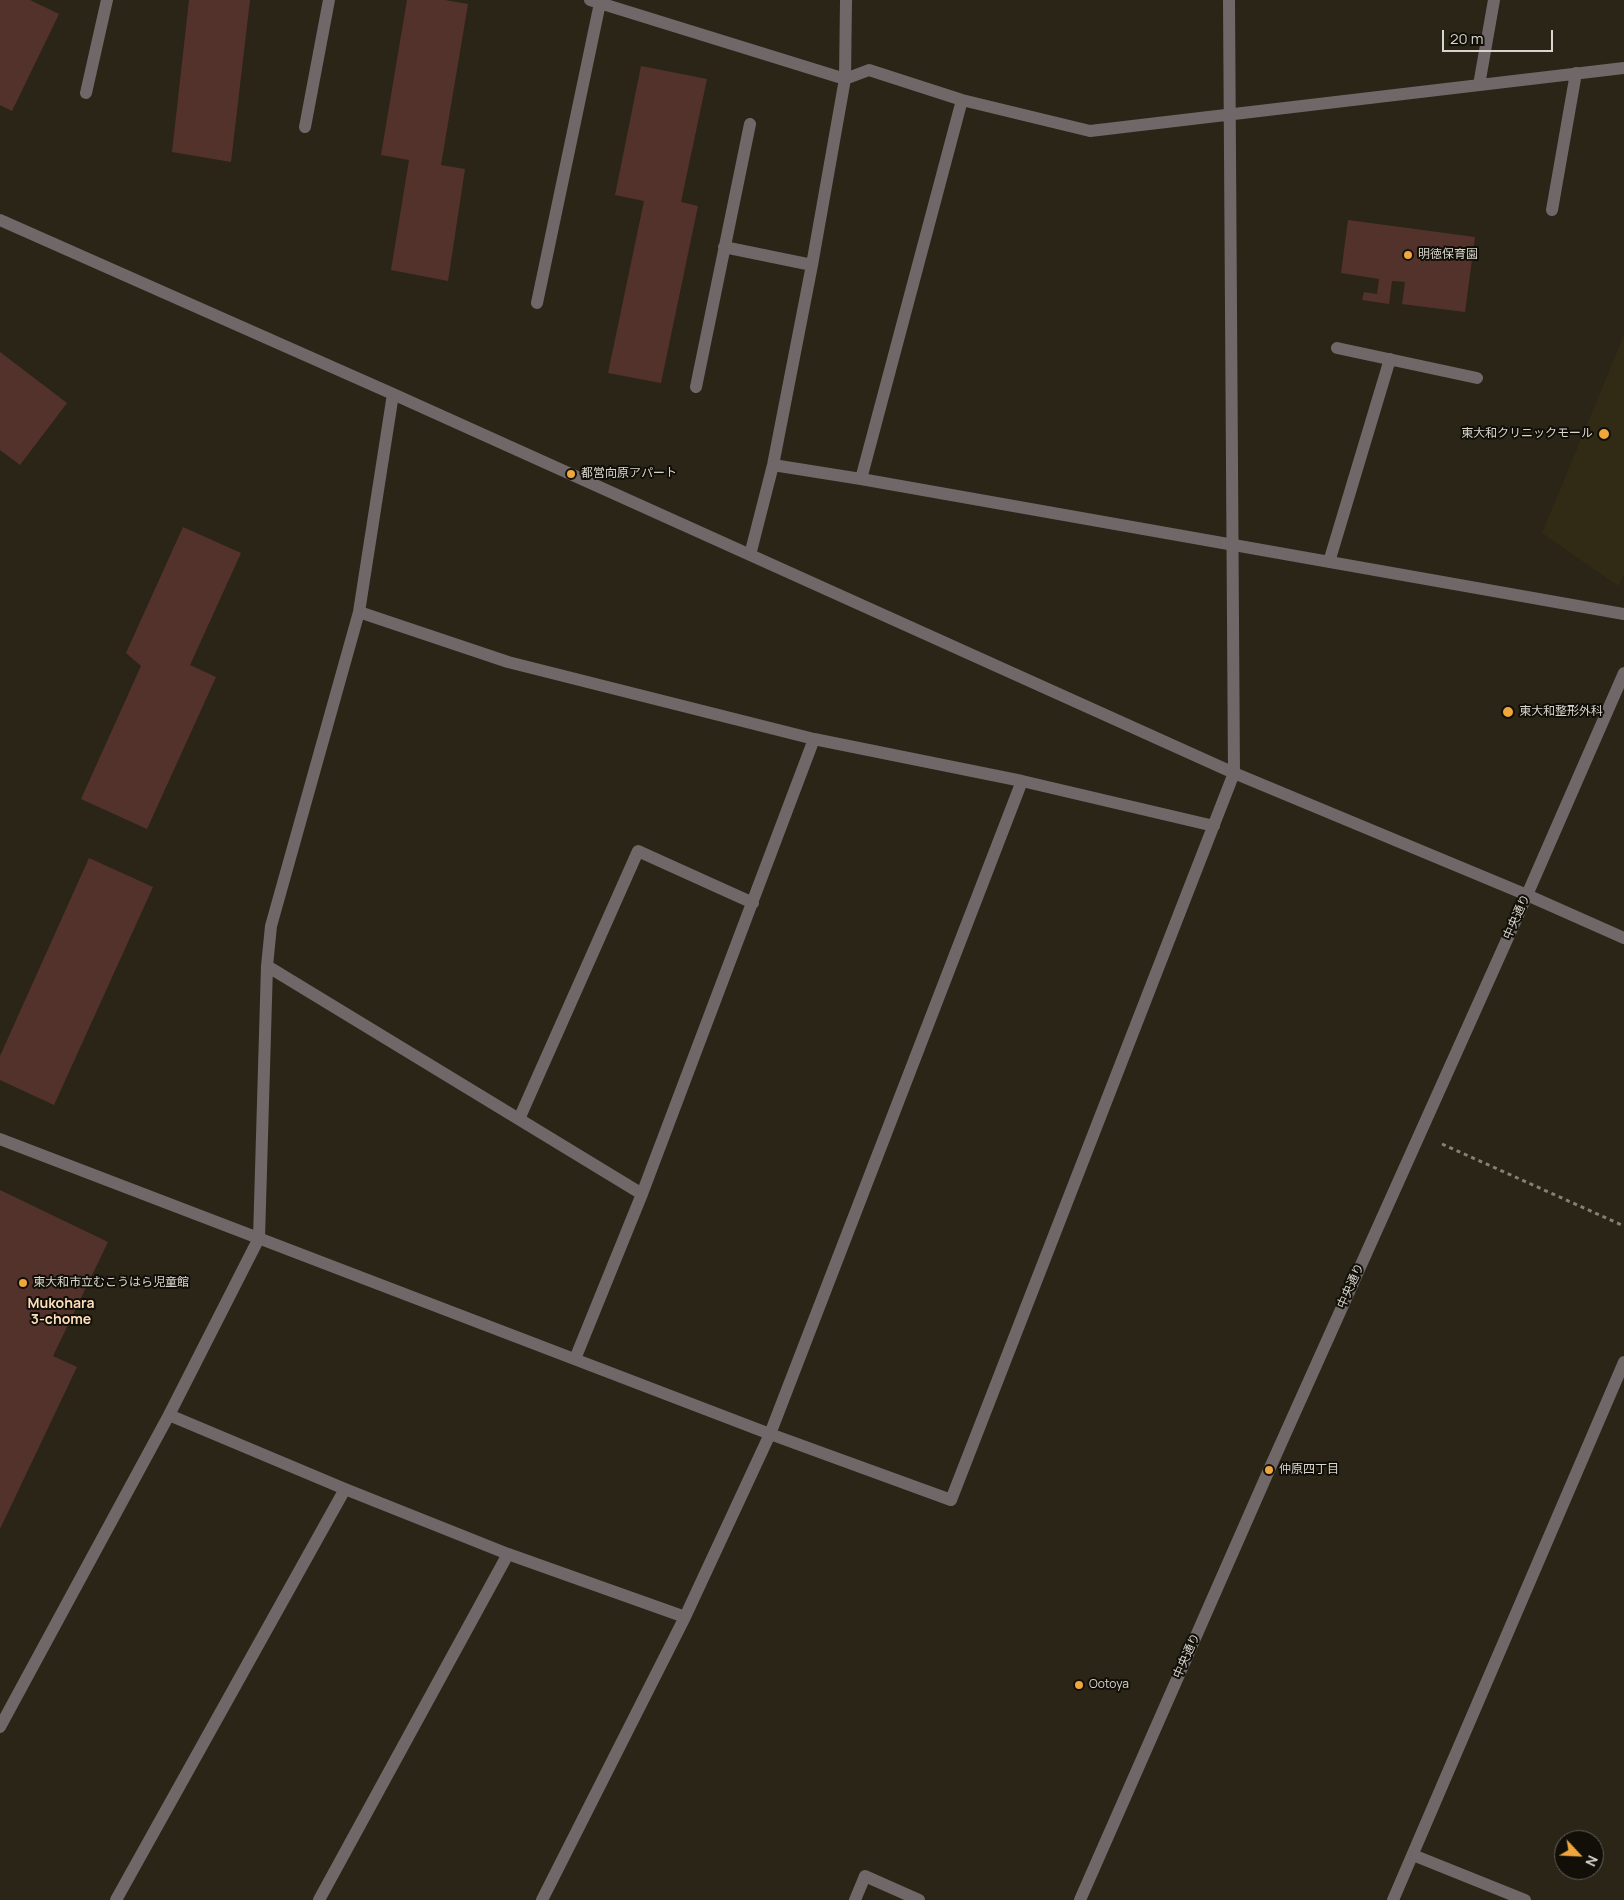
<!DOCTYPE html>
<html>
<head>
<meta charset="utf-8">
<style>
	body { margin:0 }
	#map { position:relative; width:1624px; height:1900px; overflow:hidden; background:#2a2517; font-family:Manrope,sans-serif }
	canvas { display:block }
	.north { position:absolute; left:1554px; top:1830px; width:50px; height:50px; box-sizing:border-box; background:#110f08; border:1px solid #615e56; border-radius:50%; rotate:115deg; font-size:14px; font-weight:700; line-height:20px; text-align:center; color:#d8d5cc }
	.north::after { content:''; display:block; margin:auto; width:18px; height:22px; background:#efa73d; clip-path:polygon(50% 0,100% 100%,50% 72%,0 100%) }
	.scale { position:absolute; left:1442px; top:30px; width:111px; height:22px; box-sizing:border-box; border:2px solid #d8d5cc; border-top:0; padding-left:6px; font-size:15px; line-height:18px; white-space:nowrap; color:#d8d5cc; -webkit-text-stroke:4px #110f08; paint-order:stroke }
</style>
</head>
<body>
<div id="map">
<canvas width="1624" height="1900"></canvas>
<div class="north">N</div>
<div class="scale">20 m</div>
</div>
<script>
const c = document.querySelector('canvas').getContext('2d');
c.lineJoin = 'round';
function fill(path, color) { c.fillStyle = color; c.fill(path, 'evenodd'); }
const poly = rows => new Path2D(rows.map(r => 'M' + r).join(''));
function strokePath(path, color, width, dash) { c.strokeStyle = color; c.lineWidth = width; c.lineCap = dash ? 'butt' : 'round'; c.setLineDash(dash || []); c.stroke(path); }
function label(font, color, halo, rows, align = 'center') {
  c.font = font + ' Manrope,"Noto Sans JP",sans-serif'; c.lineWidth = 4; c.setLineDash([]); c.textBaseline = 'middle'; c.strokeStyle = halo; c.fillStyle = color; for (const [text, x, y, turn = 0] of rows) {
    c.save(); c.translate(x, y); c.rotate((+turn || 0) * Math.PI / 180); c.textAlign = isNaN(turn) ? turn : align; if (halo) c.strokeText(text, 0, 0); c.fillText(text, 0, 0); c.restore();
  }
}
fill(poly([
	[1624,335,1624,574,1618,586,1542,533]
]), '#312a15');
fill(poly([
	[0,0,30,0,59,14,12,111,0,105],
	[189,0,250,0,231,162,172,152],
	[407,0,445,0,468,4,441,165,465,169,448,281,391,270,409,160,381,155],
	[641,66,707,79,681,202,698,206,661,383,608,373,644,201,615,195],
	[1348,220,1475,237,1465,312,1402,304,1405,282,1392,281,1389,304,1362,300,1364,292,1377,294,1379,279,1341,273],
	[0,352,67,403,20,465,0,450],
	[183,527,241,553,190,665,216,677,147,829,81,799,141,666,126,653],
	[89,858,153,887,54,1105,0,1080,0,1056],
	[0,1190,108,1242,53,1356,77,1367,0,1529]
]), '#54322c');
strokePath(poly([
	[1442,1144,1624,1226]
]), '#848074', 3, [4, 4]);
strokePath(poly([
	[590,0,845,79,869,70,962,100,1090,131,1624,68],
	[1479,85,1494,0],
	[86,93,107,0],
	[305,127,329,0],
	[1552,210,1576,73],
	[0,220,393,394,1234,773,1527,895,1624,938],
	[724,247,812,265],
	[537,303,600,3],
	[1337,348,1477,378],
	[696,387,750,124],
	[773,465,861,479,1624,614],
	[861,479,962,100],
	[750,555,773,465,812,265,845,79,846,0],
	[1329,562,1390,359],
	[359,612,508,662,814,739,1022,781,1214,826],
	[267,966,642,1194],
	[519,1119,638,851,753,903],
	[0,1139,770,1434,951,1500,1234,773,1229,0],
	[575,1359,642,1194,814,739],
	[169,1415,345,1489,508,1554,685,1617],
	[0,1727,169,1415,259,1238,267,966,271,926,359,612,393,394],
	[1413,1855,1525,1900],
	[116,1900,345,1489],
	[319,1900,508,1554],
	[542,1900,685,1617,770,1434,1022,781],
	[855,1900,865,1876,919,1900],
	[1080,1900,1269,1470,1527,895,1624,673],
	[1393,1900,1624,1362]
]), '#706769', 12);
for (const [x, y, r, color] of [
	[1408,255,5,"#efa73d"],
	[1604,434,6,"#efa73d"],
	[571,474,5,"#efa73d"],
	[1508,712,6,"#efa73d"],
	[23,1283,5,"#efa73d"],
	[1269,1470,5,"#efa73d"],
	[1079,1685,5,"#efa73d"]
]) { const dot = new Path2D(); dot.arc(x, y, r, 0, 2 * Math.PI); c.fillStyle = color; c.fill(dot); strokePath(dot, '#110f08', 2); }
label('12px', '#d8d5cc', '#110f08', [
	["明徳保育園",1418,255],
	["東大和クリニックモール",1593,434,"right"],
	["都営向原アパート",581,474],
	["東大和整形外科",1519,712],
	["東大和市立むこうはら児童館",33,1283],
	["仲原四丁目",1279,1470],
	["Ootoya",1089,1685]
], 'left');
label('12px', '#d8d5cc', '#110f08', [
	["中央通り",1517,917,-66],
	["中央通り",1351,1286,-66],
	["中央通り",1187,1656,-66]
]);
label('bold 14px', '#fddeb8', '#110f08', [
	["Mukohara",61,1304],
	["3-chome",61,1320]
]);
</script>
</body>
</html>
